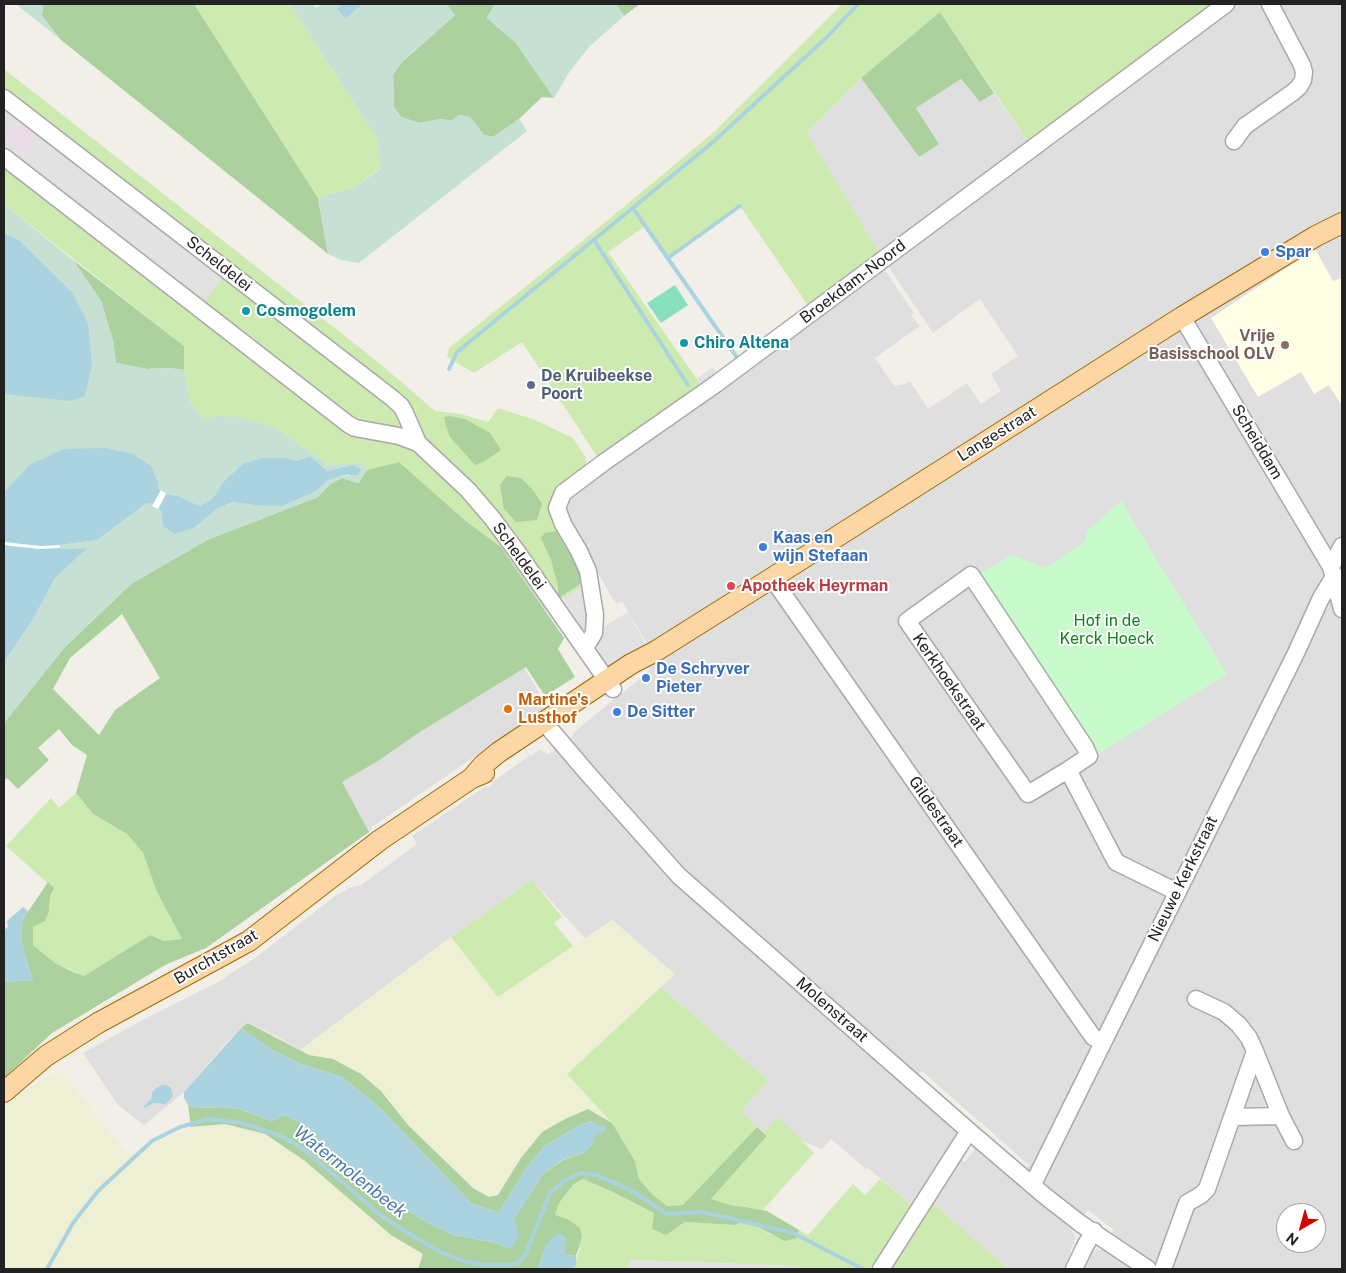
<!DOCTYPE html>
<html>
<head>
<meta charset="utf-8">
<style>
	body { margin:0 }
	#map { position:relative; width:1346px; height:1273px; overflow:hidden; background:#f2efe9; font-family:"Public Sans",sans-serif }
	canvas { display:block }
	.frame { position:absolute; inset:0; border:5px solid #222; pointer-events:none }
	.north { position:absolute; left:1276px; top:1203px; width:50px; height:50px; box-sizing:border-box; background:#fff; border:1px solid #a7a7a7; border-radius:50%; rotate:218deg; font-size:14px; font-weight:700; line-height:20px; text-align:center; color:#222 }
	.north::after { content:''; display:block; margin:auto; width:18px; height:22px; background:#d40000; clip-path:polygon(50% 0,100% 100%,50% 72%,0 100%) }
</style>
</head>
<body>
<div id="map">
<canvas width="1346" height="1273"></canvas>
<div class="frame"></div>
<div class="north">N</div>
</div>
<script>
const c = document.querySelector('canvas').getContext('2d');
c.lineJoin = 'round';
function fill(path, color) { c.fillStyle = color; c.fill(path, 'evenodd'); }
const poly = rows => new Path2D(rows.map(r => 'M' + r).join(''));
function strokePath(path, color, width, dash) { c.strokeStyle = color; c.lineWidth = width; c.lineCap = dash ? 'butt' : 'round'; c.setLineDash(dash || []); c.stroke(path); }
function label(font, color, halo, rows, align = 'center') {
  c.font = font + ' "Public Sans",sans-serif'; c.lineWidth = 4; c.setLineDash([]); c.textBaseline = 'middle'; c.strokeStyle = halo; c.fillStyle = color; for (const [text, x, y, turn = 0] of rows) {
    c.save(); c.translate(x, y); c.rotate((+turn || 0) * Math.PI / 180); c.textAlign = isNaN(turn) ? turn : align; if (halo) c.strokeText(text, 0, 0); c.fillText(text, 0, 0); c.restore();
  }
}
fill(poly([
	[1217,4,1342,4,1342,1269,1083,1269,1091,1252,1097,1249,1100,1251,1114,1230,1088,1210,1072,1231,1076,1237,1064,1269,1008,1269,932,1202,959,1159,965,1162,976,1147,1016,1181,1029,1165,922,1071,907,1085,961,1133,913,1206,868,1168,866,1169,831,1139,822,1149,767,1128,763,1132,740,1112,768,1080,661,987,674,974,612,920,586,939,532,880,451,937,300,1050,274,1035,249,1023,241,1028,226,1043,184,1092,144,1125,118,1105,83,1053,137,1023,218,982,255,958,334,897,349,888,361,885,417,844,412,836,486,786,488,788,492,785,491,783,529,756,512,731,372,827,372,828,369,832,341,782,378,761,521,663,548,707,513,730,530,756,539,750,549,754,573,736,574,732,649,671,648,645,622,601,616,604,564,515,568,498,694,411,884,269,914,313,911,315,920,326,875,358,894,386,906,384,910,381,928,409,967,383,981,404,1001,391,991,374,1018,356,980,299,933,333,880,254,807,133,861,78,919,157,939,143,916,108,961,79,980,102,994,93,1031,146],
	[1286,1213,1316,1213,1316,1243,1286,1243]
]), '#e0dfdf');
fill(poly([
	[19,123,37,137,24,154,6,140]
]), '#ebdbe8');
fill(poly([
	[1315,249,1333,281,1342,278,1342,406,1329,385,1314,394,1301,372,1258,397,1211,318]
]), '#ffffe5');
fill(poly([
	[612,920,675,974,567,1074,612,1123,588,1109,567,1118,542,1132,497,1195,489,1197,473,1188,408,1125,381,1091,333,1059,309,1055,300,1050,451,937,498,997],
	[59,1069,129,1155,191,1127,225,1124,265,1135,305,1161,391,1235,424,1254,418,1269,4,1269,4,1104]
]), '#eef0d5');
fill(poly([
	[194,4,290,4,378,140,380,168,355,187,318,198],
	[842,4,1217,4,1031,146,940,12,861,78,807,133,880,254,809,307,740,206,666,259,644,227,608,252,701,385,598,458,522,342,474,373,447,357,449,348,585,239,715,131],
	[4,69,378,362,435,411,461,414,488,422,498,408,535,420,573,438,586,458,586,464,583,473,560,491,587,583,545,610,501,547,467,522,399,462,367,470,361,463,328,465,277,428,205,420,191,403,184,370,184,346,4,204,4,163,196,312,4,93],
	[76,793,93,814,127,834,143,853,157,892,182,939,164,941,150,935,84,976,55,963,33,945,33,927,49,911,50,896,53,888,6,846,51,798,59,808],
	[532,880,562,917,554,923,573,946,498,997,451,937],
	[661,987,768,1080,741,1112,757,1127,683,1205,667,1206,653,1195,639,1179,635,1161,612,1123,567,1074],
	[778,1117,814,1153,763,1210,746,1207,734,1206,711,1199,767,1136,763,1132],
	[583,1179,615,1193,654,1213,677,1228,685,1222,735,1225,746,1221,771,1235,796,1237,799,1230,808,1235,853,1184,865,1195,880,1179,913,1206,870,1269,808,1269,794,1266,631,1260,627,1269,573,1269,580,1248,554,1216,559,1203,574,1184],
	[932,1202,1008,1269,890,1269]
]), '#cdebb0');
fill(poly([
	[43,4,194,4,318,198,328,254,61,40,42,16],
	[446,4,495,4,487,18,516,43,554,98,542,97,519,119,493,137,484,135,470,117,459,115,451,121,441,119,419,123,401,117,394,107,393,75,401,63,455,15],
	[616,4,640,4,624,16],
	[940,12,994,93,980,102,961,79,916,108,939,144,919,157,861,78],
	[73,260,184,346,184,370,169,368,147,369,116,363,113,341,101,301],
	[450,416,465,419,490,433,501,450,485,461,475,465,450,437,446,426,444,417],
	[399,462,467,522,501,547,564,638,558,649,575,677,545,696,526,667,420,732,378,761,342,782,369,832,206,948,165,965,52,1033,4,1078,4,982,33,980,23,949,21,935,23,919,48,882,54,888,50,896,49,911,45,921,33,927,33,945,55,963,71,971,84,976,150,935,164,941,182,939,157,892,143,853,127,834,93,814,76,793,87,755,72,745,59,729,38,748,49,760,18,789,7,778,4,781,4,723,64,648,131,584,207,540,318,497,330,484,342,478,358,483,367,470],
	[122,614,160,678,115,710,99,735,53,689,70,658],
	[507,476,521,478,533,490,542,504,537,520,516,522,504,509,500,485],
	[556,531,581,572,580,584,560,597,558,596,558,585,551,560,541,538,545,533],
	[248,1023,309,1055,333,1059,361,1074,381,1091,408,1125,473,1188,489,1197,498,1195,521,1158,542,1132,567,1118,588,1109,612,1123,635,1161,639,1179,653,1195,667,1206,683,1205,757,1127,767,1136,711,1199,734,1206,746,1207,767,1211,799,1230,797,1238,785,1241,746,1221,735,1225,685,1222,666,1235,652,1229,654,1213,615,1193,583,1179,574,1184,559,1203,555,1215,569,1220,580,1228,582,1237,576,1256,565,1255,546,1245,538,1269,418,1269,423,1254,391,1235,305,1161,265,1134,225,1124,191,1127,188,1105,197,1108,221,1107,239,1109,272,1121,285,1115,300,1123,367,1178,371,1191,384,1201,394,1202,428,1223,454,1235,492,1242,508,1248,514,1219,543,1174,563,1160,584,1153,592,1144,597,1125,591,1121,576,1127,545,1146,527,1167,499,1213,471,1203,379,1107,342,1077,301,1064,272,1050,241,1028]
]), '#add19e');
fill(poly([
	[11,4,43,4,42,16,61,40,17,5],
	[290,4,313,4,316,8,322,4,343,4,338,8,345,19,363,4,446,4,455,15,401,63,393,75,394,107,401,117,419,123,441,119,451,121,459,115,470,117,484,135,493,137,519,119,527,131,359,263,341,260,328,254,318,198,355,187,380,169,378,140],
	[495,4,616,4,624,16,589,47,568,74,554,98,516,43,487,18],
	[4,204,73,260,101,301,113,341,116,363,147,369,169,368,184,370,191,403,205,420,215,416,239,417,277,428,328,465,361,463,367,470,359,483,342,478,330,484,318,497,207,540,131,584,64,648,4,723,4,662,32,621,55,578,86,548,60,549,60,545,97,540,147,503,156,504,161,510,163,526,195,527,217,509,234,502,255,505,316,491,327,481,342,475,349,476,352,465,327,471,310,456,297,461,287,458,263,458,244,463,225,480,213,498,200,506,178,496,166,494,159,490,158,483,28,466,4,492,4,394,31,396,72,292,19,240,4,233]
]), '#c6e0d4');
fill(poly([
	[1121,501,1227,674,1095,756,977,575,1012,555,1046,568,1085,541,1087,531]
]), '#c8facc');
fill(poly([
	[675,285,688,305,661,323,647,303]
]), '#88e0be');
fill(poly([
	[4,93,231,268,196,312,4,163],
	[19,123,36,137,24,154,6,140],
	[712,367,718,374,703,387,697,379],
	[587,583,591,623,585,633,563,598],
	[628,612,646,645,615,667,607,666,598,657,597,631],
	[631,1260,794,1266,808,1269,627,1269]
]), '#e2e2e2');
fill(poly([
	[343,4,363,4,345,19,337,8],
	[4,233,19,240,72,292,88,323,92,365,85,396,70,401,4,394],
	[105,448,133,454,151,466,158,483,159,490,166,494,178,496,200,506,213,498,225,480,244,463,263,458,287,458,297,461,310,456,327,471,352,465,361,469,358,475,342,475,327,481,316,491,282,506,255,505,233,502,217,509,195,527,175,534,163,526,161,511,156,504,147,503,97,540,60,545,61,549,87,548,55,578,32,621,4,662,4,492,28,466,63,449],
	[23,907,28,911,23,919,21,935,23,949,33,980,4,982,4,930,8,927,7,921],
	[241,1028,272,1050,301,1064,342,1077,379,1107,471,1203,499,1213,527,1167,545,1146,576,1127,591,1121,598,1125,605,1125,606,1131,595,1136,592,1144,584,1153,562,1160,543,1174,514,1219,519,1236,513,1247,508,1248,492,1242,454,1235,428,1223,394,1202,384,1201,371,1191,367,1178,340,1157,333,1159,325,1154,327,1146,300,1123,285,1115,272,1121,239,1109,221,1107,197,1108,188,1105,184,1098,184,1092],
	[162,1085,167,1085,171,1088,173,1096,166,1104,153,1103,145,1108,144,1106,151,1099,152,1093,155,1089],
	[558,1234,563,1235,566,1238,565,1255,576,1256,576,1265,573,1269,538,1269,546,1245,554,1236]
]), '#aad3df');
fill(poly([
	[161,490,166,494,158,509,152,506],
	[4,542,40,546,60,545,60,548,40,549,11,546,4,545]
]), '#fff');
strokePath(poly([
	[635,211,738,359],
	[594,240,688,385],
	[668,258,740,206],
	[449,369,457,352,712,143,826,38,858,4],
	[47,1269,73,1223,98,1191,152,1141,180,1127,208,1119,242,1123,281,1136,306,1151,384,1218,438,1251,466,1262,484,1265,510,1265,519,1263,526,1253,550,1193,564,1181,580,1173,596,1175,629,1189,667,1214,702,1212,793,1233,863,1269]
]), '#aad3df', 4);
const minor = poly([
	[4,98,392,398,401,406,405,413,418,443],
	[1234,141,1245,126,1292,93,1299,87,1303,80,1304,72,1302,65,1270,4],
	[4,157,348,424,355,428,399,436,418,443,468,490,492,518,518,553,613,689],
	[1182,317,1331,567,1342,609],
	[1331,567,1342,546],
	[772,578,1093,1037,1102,1042],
	[585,648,594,633,595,615,588,571,579,551,563,524,557,508,563,493,603,463,716,384,1226,4],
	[543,721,589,775,679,876,969,1131,1045,1196,1081,1224,1148,1269],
	[1068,770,1089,756,1085,747,971,575,907,621,1028,794,1068,770,1116,862,1177,892],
	[1255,1051,1281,1116,1294,1141],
	[1232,1117,1281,1116],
	[1033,1184,1296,653,1321,598,1335,575],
	[881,1269,969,1131],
	[1074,1269,1085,1246,1094,1231],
	[1163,1269,1187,1203,1201,1195,1207,1189,1255,1051,1249,1038,1239,1025,1224,1012,1196,999]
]);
const major = poly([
	[472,778,483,765,499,752,631,664,656,651,772,578,1182,317,1316,236,1342,223],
	[4,1092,46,1056,98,1023,249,941,380,840,472,778,484,773]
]);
strokePath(minor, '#a9a9a9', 19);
strokePath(major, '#a06b00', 22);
strokePath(minor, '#fff', 16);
strokePath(major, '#fcd6a4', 20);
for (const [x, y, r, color] of [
	[1265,252,5,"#3f7fe0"],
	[246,311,5,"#0f9aa8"],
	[684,343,5,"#0f9aa8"],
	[1285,345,5,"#8d6e63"],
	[531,385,5,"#5c6f8a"],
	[763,547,5,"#3f7fe0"],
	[731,586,5,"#e0444e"],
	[646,678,5,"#3f7fe0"],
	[508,709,5,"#e8710a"],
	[617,712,5,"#3f7fe0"]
]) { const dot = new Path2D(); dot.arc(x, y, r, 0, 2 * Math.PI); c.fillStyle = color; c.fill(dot); strokePath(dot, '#fff', 2); }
label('bold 16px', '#366cbe', '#fff', [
	["Spar",1275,252],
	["Kaas en",773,538],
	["wijn Stefaan",773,556],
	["De Schryver",656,669],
	["Pieter",656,687],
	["De Sitter",627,712]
], 'left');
label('16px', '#222', '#fff', [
	["Scheldelei",219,264,38],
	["Broekdam-Noord",853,282,-37],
	["Langestraat",997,434,-32],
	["Scheiddam",1257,442,59],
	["Scheldelei",519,556,54],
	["Kerkhoekstraat",949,682,55],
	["Gildestraat",936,812,55],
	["Nieuwe Kerkstraat",1183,879,-64],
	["Burchtstraat",216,957,-30],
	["Molenstraat",832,1010,41]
]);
label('bold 16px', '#0d838f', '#fff', [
	["Cosmogolem",256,311],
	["Chiro Altena",694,343]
], 'left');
label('bold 16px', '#785e54', '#fff', [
	["Vrije",1275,336],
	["Basisschool OLV",1275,354]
], 'right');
label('bold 16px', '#4e5e75', '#fff', [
	["De Kruibeekse",541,376],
	["Poort",541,394]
], 'left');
label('bold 16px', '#be3a42', '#fff', [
	["Apotheek Heyrman",741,586]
], 'left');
label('16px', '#0c8416', '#fff', [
	["Hof in de",1107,621],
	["Kerck Hoeck",1107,639]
]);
label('bold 16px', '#c56008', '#fff', [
	["Martine's",518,700],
	["Lusthof",518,718]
], 'left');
label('italic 18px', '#4a7aab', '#fff', [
	["Watermolenbeek",350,1172,38]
]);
</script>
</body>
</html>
